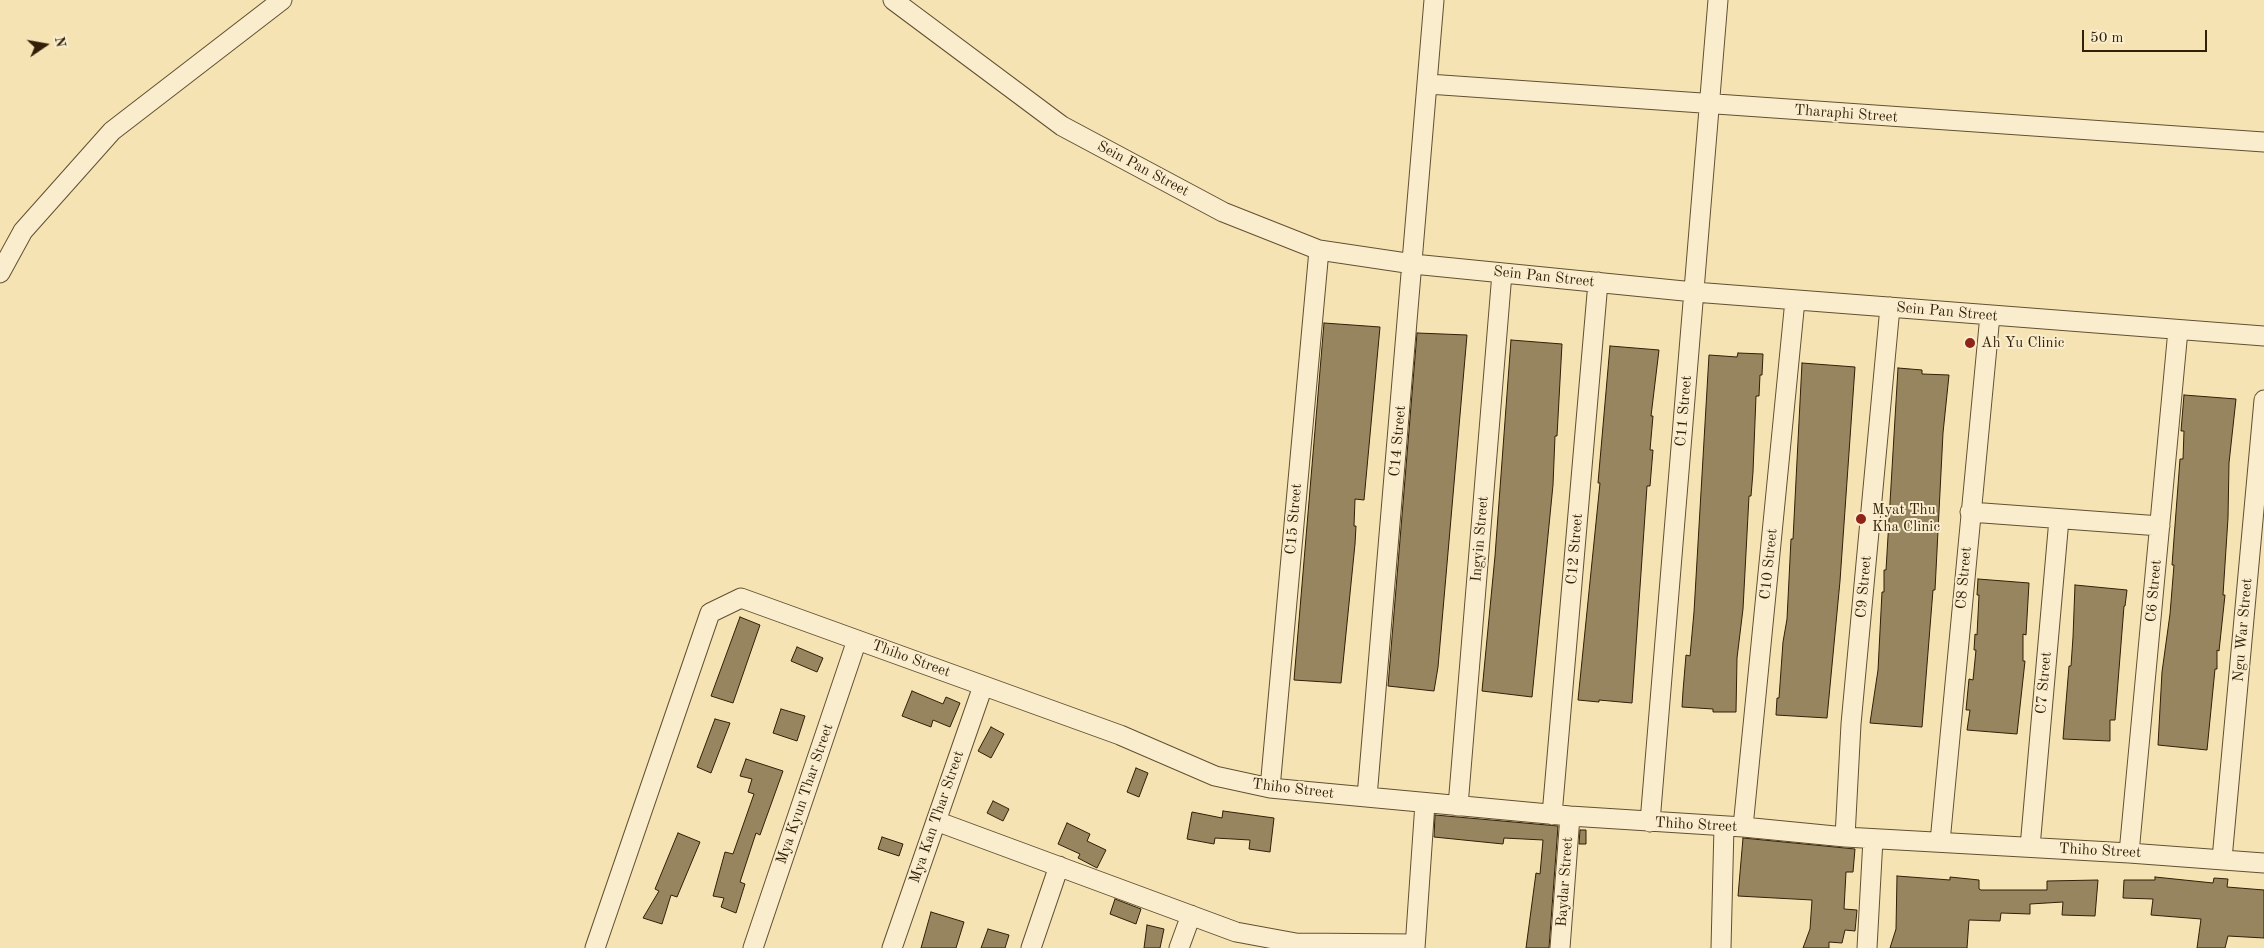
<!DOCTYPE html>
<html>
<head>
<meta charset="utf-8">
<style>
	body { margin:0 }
	#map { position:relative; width:2264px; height:948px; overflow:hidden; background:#f6e3b3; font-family:"Old Standard TT",serif }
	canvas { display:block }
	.north { position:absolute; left:20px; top:20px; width:50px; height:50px; -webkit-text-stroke:4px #f9edce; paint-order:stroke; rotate:78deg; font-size:14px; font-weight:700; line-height:20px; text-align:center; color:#311f07 }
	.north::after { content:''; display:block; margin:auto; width:18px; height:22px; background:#311f07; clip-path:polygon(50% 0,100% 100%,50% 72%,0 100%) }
	.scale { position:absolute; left:2082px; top:30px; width:125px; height:22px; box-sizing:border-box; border:2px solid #311f07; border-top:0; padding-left:6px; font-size:15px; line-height:18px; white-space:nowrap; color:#311f07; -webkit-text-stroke:4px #f9edce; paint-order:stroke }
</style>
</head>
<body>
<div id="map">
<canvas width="2264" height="948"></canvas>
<div class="north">N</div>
<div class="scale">50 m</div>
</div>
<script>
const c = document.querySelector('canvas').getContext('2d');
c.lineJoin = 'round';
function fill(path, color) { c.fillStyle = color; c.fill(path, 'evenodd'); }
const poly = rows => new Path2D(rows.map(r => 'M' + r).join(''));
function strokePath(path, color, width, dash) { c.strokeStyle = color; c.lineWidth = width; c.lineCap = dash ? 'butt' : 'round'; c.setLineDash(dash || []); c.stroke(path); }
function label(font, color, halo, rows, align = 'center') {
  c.font = font + ' "Old Standard TT",serif'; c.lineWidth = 4; c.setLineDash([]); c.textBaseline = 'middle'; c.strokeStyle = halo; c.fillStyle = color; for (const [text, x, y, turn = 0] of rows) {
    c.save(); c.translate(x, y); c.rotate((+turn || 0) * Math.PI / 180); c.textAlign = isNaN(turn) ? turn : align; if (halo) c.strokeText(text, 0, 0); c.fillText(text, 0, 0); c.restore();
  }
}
const building = poly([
	[1324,323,1380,327,1364,500,1355,499,1354,526,1356,526,1355,544,1341,683,1294,680,1324,323],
	[1417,333,1467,335,1438,667,1434,691,1388,686,1417,333],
	[1511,340,1562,344,1557,436,1555,436,1553,485,1532,697,1482,691,1495,556,1511,340],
	[1610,346,1659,350,1651,416,1653,416,1650,450,1653,450,1650,486,1647,486,1632,703,1599,700,1599,702,1578,700,1600,483,1598,483,1610,346],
	[1738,353,1763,354,1762,375,1760,375,1759,396,1756,396,1753,472,1751,496,1749,496,1743,609,1737,658,1736,712,1713,712,1713,709,1682,707,1683,691,1686,655,1690,656,1694,612,1709,355,1737,357,1738,353],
	[1802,363,1855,367,1840,581,1827,718,1776,715,1777,698,1779,698,1783,642,1787,619,1791,539,1793,539,1802,363],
	[1898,368,1922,370,1922,374,1949,375,1943,433,1935,590,1933,590,1922,727,1870,723,1878,670,1882,592,1884,592,1884,570,1886,570,1898,368],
	[2184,395,2236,399,2229,463,2228,518,2223,595,2225,595,2219,651,2217,650,2217,669,2215,669,2207,750,2158,745,2162,672,2170,614,2174,565,2172,565,2180,459,2183,459,2184,431,2181,431,2184,395],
	[1978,579,2029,583,2026,635,2023,634,2023,661,2025,661,2017,734,1967,730,1970,710,1966,710,1969,679,1973,680,1976,650,1974,650,1975,634,1977,635,1979,595,1977,595,1978,579],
	[2075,585,2127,590,2125,606,2124,606,2115,720,2110,720,2110,741,2063,739,2069,666,2071,666,2073,637,2075,585],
	[740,617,760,625,733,703,711,696,740,617],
	[797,647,823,658,817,672,791,661,797,647],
	[912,691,943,704,946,697,960,703,950,727,933,720,931,727,902,716,912,691],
	[781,709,805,716,797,741,773,733,781,709],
	[715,719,730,723,711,773,697,767,715,719],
	[991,727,1004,734,991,758,978,751,991,727],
	[746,759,783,771,760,835,756,833,740,882,745,884,736,913,721,907,724,898,713,896,725,852,733,854,754,794,748,792,752,779,740,776,746,759],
	[1136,768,1148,773,1139,797,1127,792,1136,768],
	[993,801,1009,809,1003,821,987,813,993,801],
	[1223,811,1274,818,1270,852,1249,849,1250,840,1215,838,1214,844,1187,839,1192,812,1222,818,1223,811],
	[1435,815,1558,826,1549,948,1526,948,1536,873,1540,874,1543,840,1504,838,1503,844,1434,837,1435,815],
	[1067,823,1090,834,1087,841,1106,850,1097,868,1078,858,1080,854,1058,844,1067,823],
	[1580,830,1586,830,1586,844,1579,844,1580,830],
	[678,833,700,842,677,897,671,895,662,924,643,918,659,891,655,889,678,833],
	[882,837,903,844,899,856,878,849,882,837],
	[1743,838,1855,849,1853,872,1846,872,1844,909,1857,910,1855,931,1845,930,1842,943,1829,942,1829,948,1803,948,1810,929,1812,900,1738,896,1743,838],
	[1897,876,1950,880,1950,877,1979,880,1979,889,1981,890,2047,890,2047,881,2098,880,2095,916,2062,915,2063,902,2030,904,2030,914,2001,913,2000,921,1969,920,1967,948,1890,948,1896,929,1897,876],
	[2155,877,2213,883,2214,878,2228,879,2227,887,2264,890,2264,938,2228,936,2225,948,2197,948,2201,919,2151,915,2153,899,2123,898,2124,880,2155,880,2155,877],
	[1115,899,1141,909,1136,924,1110,914,1115,899],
	[931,912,964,922,956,948,921,948,931,912],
	[1147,925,1164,929,1160,948,1144,948,1147,925],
	[988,929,1009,935,1005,948,981,948,988,929]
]);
fill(building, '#978560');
strokePath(building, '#311f07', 1);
const minor = poly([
	[893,0,1062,126,1223,212,1319,250,1413,264,1694,292,2264,336],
	[1428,84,2264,142],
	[0,273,23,231,112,131,282,0],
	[1970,512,2160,526],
	[1270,788,1319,250],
	[1367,797,1434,0],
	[1458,806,1502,273],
	[1552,815,1598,282],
	[936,821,1236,932,1296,943,1415,944],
	[1650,822,1718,0],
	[1743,827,1795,300],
	[1845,837,1851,724,1890,307],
	[1940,842,1990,315],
	[2030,847,2059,519],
	[2129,853,2178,330],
	[2222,859,2264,400],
	[595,948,710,613,741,598,1120,735,1215,776,1270,788,1570,816,1743,827,1845,837,2129,853,2264,863],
	[753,948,857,640],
	[892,948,983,686],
	[1031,948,1059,866],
	[1179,948,1191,915],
	[1415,948,1425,803],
	[1560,948,1570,816],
	[1721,948,1724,826],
	[1867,948,1873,839]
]);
strokePath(minor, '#625032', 21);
strokePath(minor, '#f9edce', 19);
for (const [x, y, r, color] of [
	[1970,343,6,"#8f2418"],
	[1861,519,6,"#8f2418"]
]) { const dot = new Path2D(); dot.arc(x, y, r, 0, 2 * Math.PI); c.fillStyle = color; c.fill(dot); strokePath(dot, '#f9edce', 2); }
label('15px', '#311f07', '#f9edce', [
	["Tharaphi Street",1846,114,4],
	["Sein Pan Street",1143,169,28],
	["Sein Pan Street",1544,277,6],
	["Sein Pan Street",1947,312,5],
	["C11 Street",1684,411,-85],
	["C14 Street",1398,441,-85],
	["C15 Street",1294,519,-85],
	["Ingyin Street",1480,539,-85],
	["C12 Street",1575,549,-85],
	["C10 Street",1769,564,-84],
	["C8 Street",1964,578,-85],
	["C9 Street",1864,587,-85],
	["C6 Street",2154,591,-85],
	["Ngu War Street",2243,630,-85],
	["Thiho Street",911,659,20],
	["C7 Street",2044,683,-85],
	["Thiho Street",1293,789,7],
	["Mya Kyun Thar Street",805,794,-71],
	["Mya Kan Thar Street",937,817,-71],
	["Thiho Street",1696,825,3],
	["Thiho Street",2100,851,3],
	["Baydar Street",1565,882,-86]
]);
label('15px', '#311f07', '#f9edce', [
	["Ah Yu Clinic",1981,343],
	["Myat Thu",1872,510],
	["Kha Clinic",1872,527]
], 'left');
</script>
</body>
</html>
